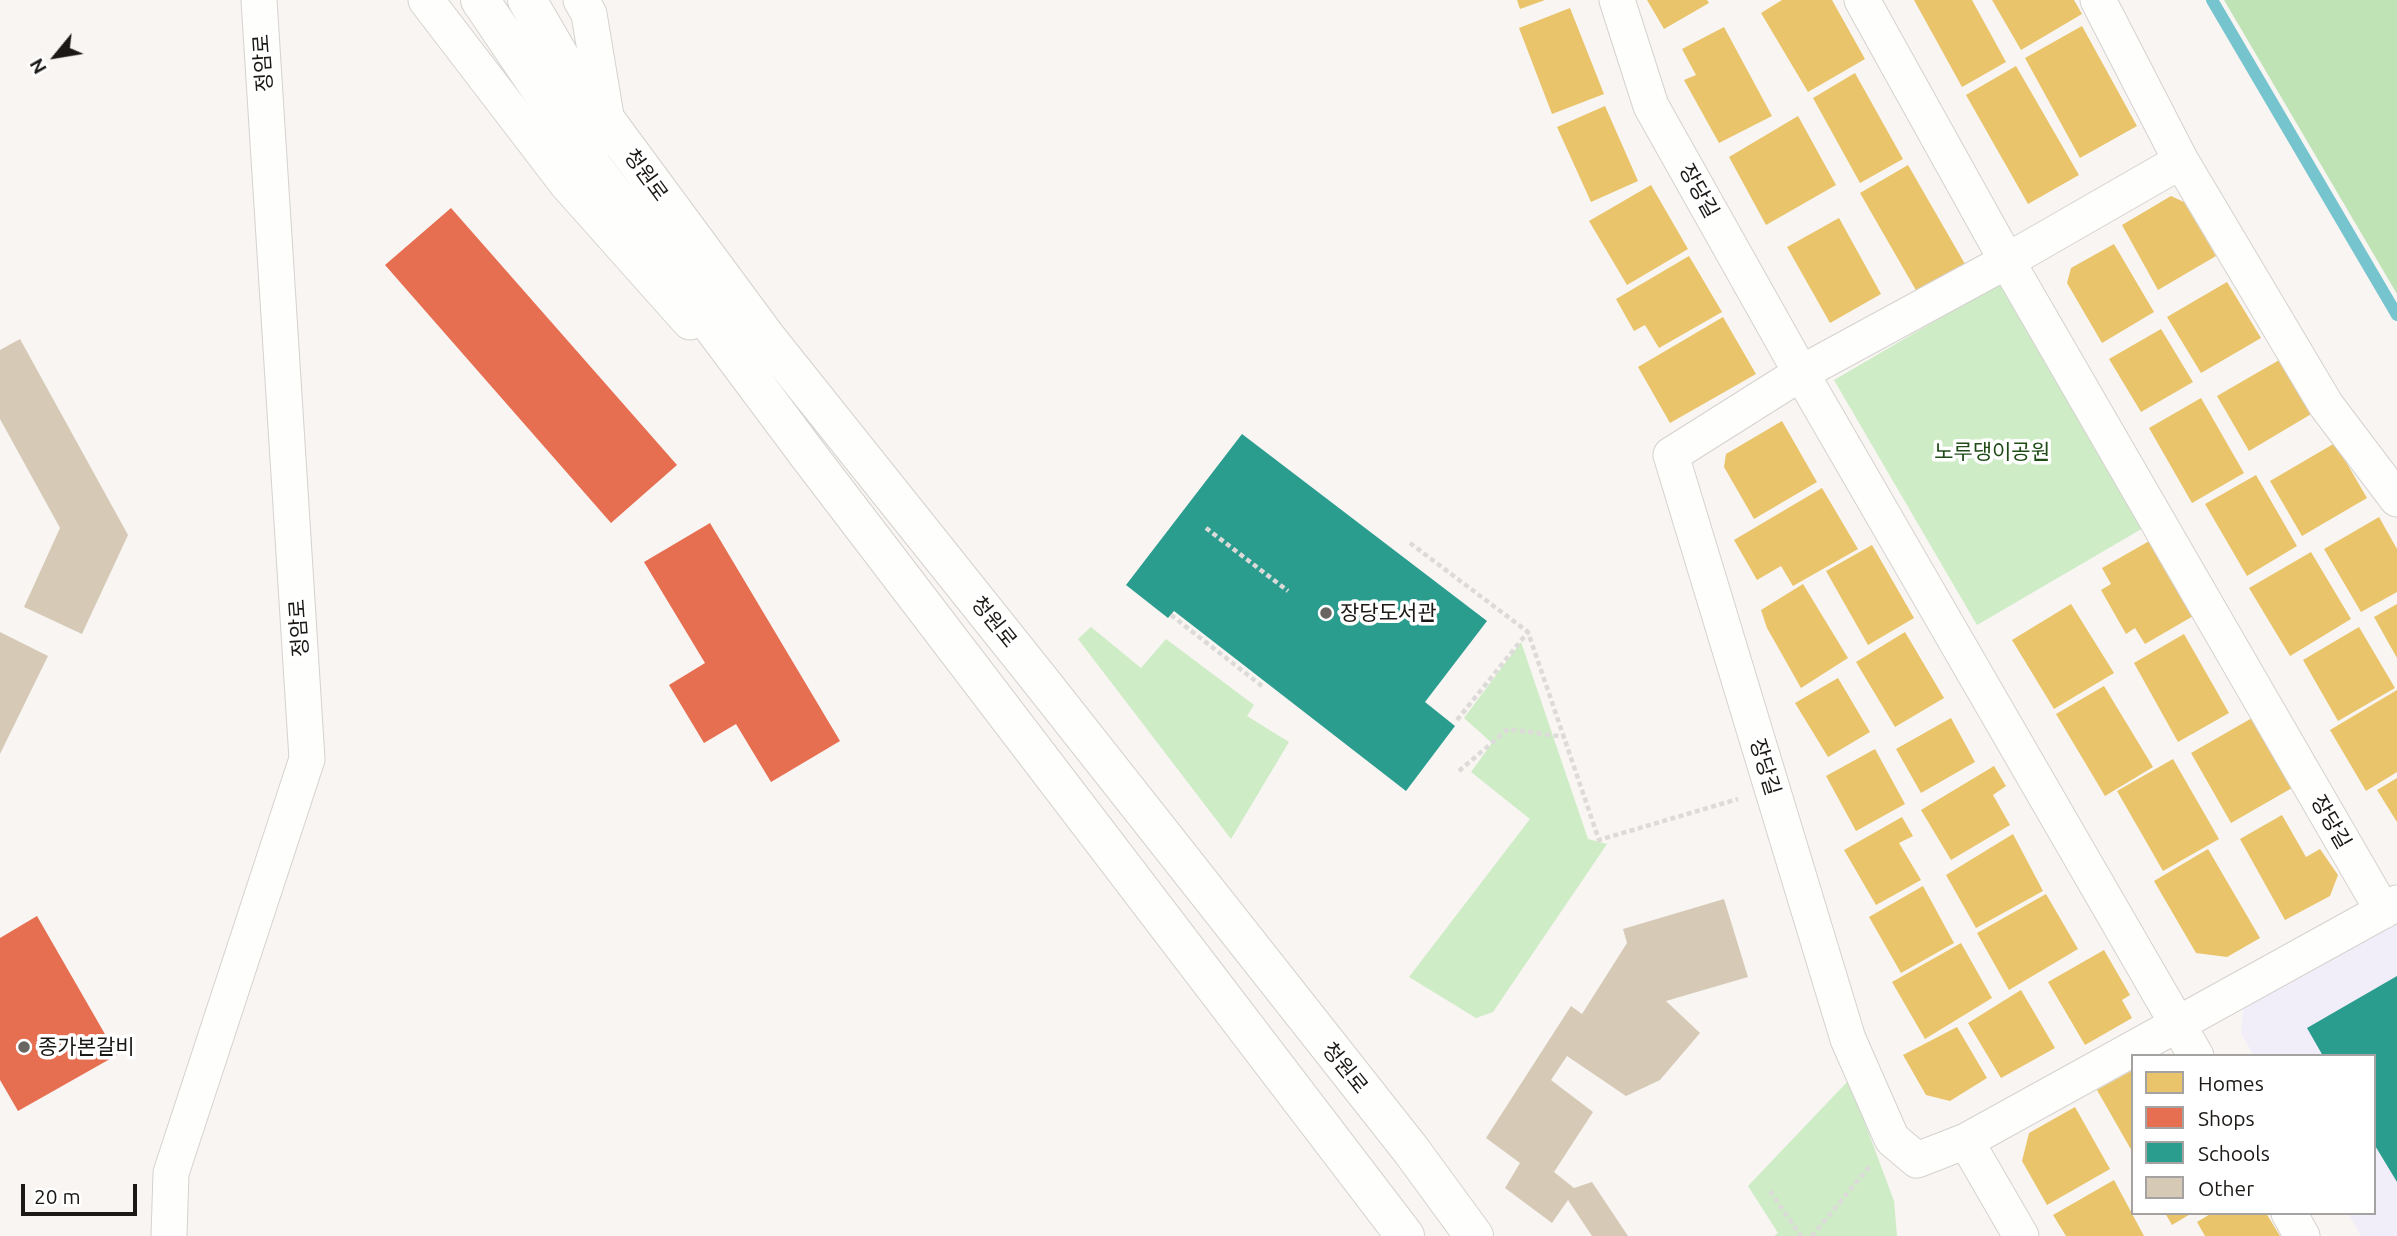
<!DOCTYPE html>
<html>
<head>
<meta charset="utf-8">
<style>
	body { margin:0 }
	#map { position:relative; width:2397px; height:1236px; overflow:hidden; background:#f8f5f2; font-family:Ubuntu,sans-serif }
	canvas { display:block }
	.legend { position:absolute; left:2131px; top:1054px; width:245px; height:161px; box-sizing:border-box; background:#fff; border:2px solid #a4a3a2; margin:0; padding:9px 12px; list-style:none; font-size:21px; color:#1b1816 }
	.legend li { display:flex; align-items:center; gap:14px; height:35px }
	.legend b { width:35px; border:2px solid #a4a3a2 }
	.north { position:absolute; left:21px; top:21px; width:70px; height:70px; -webkit-text-stroke:5px #fff; paint-order:stroke; rotate:240deg; font-size:19px; font-weight:700; line-height:28px; text-align:center; color:#1b1816 }
	.north::after { content:''; display:block; margin:auto; width:24px; height:32px; background:#1b1816; clip-path:polygon(50% 0,100% 100%,50% 72%,0 100%) }
	.scale { position:absolute; left:21px; top:1184px; width:116px; height:32px; box-sizing:border-box; border:4px solid #1b1816; border-top:0; padding-left:9px; font-size:21px; line-height:24px; white-space:nowrap; color:#1b1816; -webkit-text-stroke:5px #fff; paint-order:stroke }
</style>
</head>
<body>
<div id="map">
<canvas width="2397" height="1236"></canvas>
<ul class="legend">
<li><b style="height:19px;background:#e9c46a"></b>Homes</li>
<li><b style="height:19px;background:#e76f51"></b>Shops</li>
<li><b style="height:19px;background:#2a9d8f"></b>Schools</li>
<li><b style="height:19px;background:#d6cab7"></b>Other</li>
</ul>
<div class="north">N</div>
<div class="scale">20 m</div>
</div>
<script>
const c = document.querySelector('canvas').getContext('2d');
c.lineJoin = 'round';
function fill(path, color) { c.fillStyle = color; c.fill(path, 'evenodd'); }
const poly = rows => new Path2D(rows.map(r => 'M' + r).join(''));
function strokePath(path, color, width, dash) { c.strokeStyle = color; c.lineWidth = width; c.lineCap = dash ? 'butt' : 'round'; c.setLineDash(dash || []); c.stroke(path); }
function label(font, color, halo, rows, align = 'center') {
  c.font = font + ' Ubuntu,"Noto Sans KR",sans-serif'; c.lineWidth = 7; c.setLineDash([]); c.textBaseline = 'middle'; c.strokeStyle = halo; c.fillStyle = color; for (const [text, x, y, turn = 0] of rows) {
    c.save(); c.translate(x, y); c.rotate((+turn || 0) * Math.PI / 180); c.textAlign = isNaN(turn) ? turn : align; if (halo) c.strokeText(text, 0, 0); c.fillText(text, 0, 0); c.restore();
  }
}
fill(poly([
	[2397,918,2397,1236,2361,1236,2348,1213,2374,1213,2374,1056,2254,1056,2241,1033,2244,1003]
]), '#f2eef9');
fill(poly([
	[2007,279,2150,524,1977,625,1834,380],
	[1091,627,1141,668,1166,639,1254,705,1247,716,1289,742,1231,839,1078,639],
	[1521,642,1588,839,1607,844,1493,1012,1476,1018,1409,977,1530,819,1471,772,1492,743,1464,718],
	[1849,1080,1894,1201,1897,1236,1774,1236,1778,1233,1748,1186]
]), '#ceecc5');
fill(poly([
	[2224,0,2397,0,2397,294]
]), '#c0e3b6');
fill(poly([
	[1517,0,1545,0,1520,9],
	[1647,0,1707,0,1709,3,1664,29],
	[1782,0,1832,0,1865,59,1808,92,1761,13],
	[1914,0,1972,0,2006,62,1962,87],
	[1992,0,2074,0,2082,14,2021,50],
	[1570,8,1604,94,1552,114,1519,28],
	[2082,26,2137,126,2080,158,2025,58],
	[1724,27,1772,116,1719,143,1684,80,1696,75,1682,49],
	[2016,66,2079,175,2028,204,1966,95],
	[1855,73,1903,159,1860,183,1813,98],
	[1605,106,1638,181,1591,202,1557,127],
	[1798,116,1836,185,1766,225,1729,157],
	[1908,165,1965,264,1917,292,1860,193],
	[1651,185,1688,249,1627,285,1589,221],
	[2171,196,2184,202,2216,256,2158,290,2122,225],
	[1839,218,1881,294,1830,323,1787,247],
	[2114,244,2154,312,2102,343,2067,283,2071,268],
	[1689,256,1722,312,1659,348,1645,325,1634,331,1616,299],
	[2227,282,2261,338,2201,373,2167,317],
	[1723,317,1756,374,1670,423,1638,367],
	[2161,329,2193,382,2141,412,2109,359],
	[2281,359,2313,413,2249,451,2217,396],
	[2201,398,2244,473,2192,503,2149,428],
	[1782,421,1817,482,1754,519,1724,467,1726,454],
	[2335,443,2367,498,2302,536,2270,481],
	[2256,475,2297,546,2247,576,2205,504],
	[1822,488,1858,549,1793,586,1781,566,1757,580,1734,540],
	[2379,517,2397,549,2397,592,2361,612,2324,549],
	[2151,540,2195,615,2145,644,2135,628,2126,634,2101,590,2111,584,2102,568],
	[1872,545,1914,618,1868,645,1826,571],
	[2311,552,2351,619,2290,656,2249,588],
	[1803,584,1848,658,1801,688,1767,628,1761,610],
	[2071,604,2114,673,2054,709,2012,640],
	[2397,604,2397,658,2374,617],
	[2359,627,2395,688,2338,721,2303,660],
	[1905,632,1944,698,1895,727,1856,662],
	[2184,634,2229,713,2178,742,2134,663],
	[1838,678,1870,732,1828,757,1795,703],
	[2104,686,2153,767,2105,796,2056,714],
	[2397,690,2397,772,2366,791,2330,730],
	[1951,718,1975,762,1921,793,1896,749],
	[2252,718,2292,788,2231,823,2191,753],
	[1875,749,1905,804,1856,831,1826,776],
	[2173,759,2219,839,2163,871,2117,791],
	[1994,766,2006,786,1993,795,2010,825,1951,860,1921,810],
	[2397,778,2397,822,2377,790],
	[2282,815,2306,857,2320,849,2338,875,2330,896,2285,920,2240,839],
	[1902,817,1913,836,1899,843,1921,880,1876,905,1844,850],
	[2013,834,2043,891,1976,928,1946,875],
	[2208,849,2260,938,2227,957,2196,953,2154,881],
	[1923,886,1954,943,1901,973,1869,917],
	[2046,894,2078,949,2009,990,1977,933],
	[1961,943,1992,998,1925,1039,1892,982],
	[2104,950,2130,995,2122,1000,2132,1018,2085,1045,2048,982],
	[2021,990,2055,1048,2001,1078,1968,1023],
	[1957,1027,1987,1078,1950,1101,1926,1095,1903,1055],
	[2133,1070,2133,1153,2097,1090],
	[2075,1107,2110,1169,2047,1205,2022,1161,2029,1133],
	[2114,1180,2144,1236,2066,1236,2053,1215],
	[2165,1213,2192,1213,2172,1225],
	[2212,1213,2266,1213,2280,1236,2205,1236,2197,1222]
]), '#e9c46a');
fill(poly([
	[451,208,677,465,611,523,385,265],
	[710,523,840,741,771,782,736,724,704,743,669,685,705,663,644,562],
	[37,916,117,1055,18,1111,0,1080,0,938]
]), '#e76f51');
fill(poly([
	[1242,434,1487,621,1425,702,1455,726,1406,791,1174,611,1168,618,1126,585],
	[2397,976,2397,1182,2374,1144,2374,1056,2323,1056,2307,1028]
]), '#2a9d8f');
strokePath(poly([
	[2212,0,2397,315]
]), '#75c4ce', 12);
fill(poly([
	[20,339,128,535,82,634,24,607,60,528,0,419,0,350],
	[0,632,48,656,0,754],
	[1724,899,1748,977,1666,1001,1700,1033,1660,1080,1626,1096,1567,1056,1551,1080,1593,1112,1554,1172,1574,1188,1592,1182,1628,1236,1592,1236,1568,1200,1552,1223,1505,1188,1520,1163,1486,1138,1571,1006,1582,1014,1627,943,1623,929]
]), '#d6cab7');
const street = poly([
	[426,0,567,184,690,322],
	[581,0,589,14,607,122],
	[1617,0,1651,106,1801,373,2196,1056],
	[1862,0,2007,261,2383,911],
	[2098,0,2181,161,2326,405,2397,499],
	[2181,161,2007,261,1801,373,1671,455,1848,1039,1892,1139,1917,1160,1966,1141,2397,903],
	[1966,1141,2021,1236],
	[2289,1213,2302,1236],
	[169,1236,171,1173,307,759,259,0]
]);
const secondary = poly([
	[480,0,593,167,809,456,1405,1236],
	[527,0,563,62,766,337,1040,680,1411,1150,1474,1236]
]);
strokePath(street, '#d5d2d0', 37);
strokePath(secondary, '#d5d2d0', 40);
strokePath(poly([
	[1206,528,1288,591],
	[1410,543,1528,632,1599,840,1738,799],
	[1171,615,1262,686],
	[1457,720,1528,632],
	[1459,771,1508,729,1565,737],
	[1770,1191,1801,1236],
	[1812,1236,1869,1167]
]), '#dcdbd9', 4.5, [5, 3.5]);
strokePath(street, '#fefefd', 35);
strokePath(secondary, '#fefefd', 38);
for (const [x, y, r, color] of [
	[1326,613,7,"#686563"],
	[24,1047,7,"#686563"]
]) { const dot = new Path2D(); dot.arc(x, y, r, 0, 2 * Math.PI); c.fillStyle = color; c.fill(dot); strokePath(dot, '#fff', 2.5); }
label('21px', '#1b1816', '#fff', [
	["정암로",263,63,-94],
	["청원로",646,175,54],
	["장당길",1699,191,61],
	["청원로",994,622,51],
	["정암로",299,628,-94],
	["장당길",1765,767,73],
	["장당길",2331,822,60],
	["청원로",1345,1068,51]
]);
label('21px', '#1f4b16', '#fff', [
	["노루댕이공원",1992,452]
]);
label('21px', '#1b1816', '#fff', [
	["장당도서관",1340,613],
	["종가본갈비",38,1047]
], 'left');
</script>
</body>
</html>
